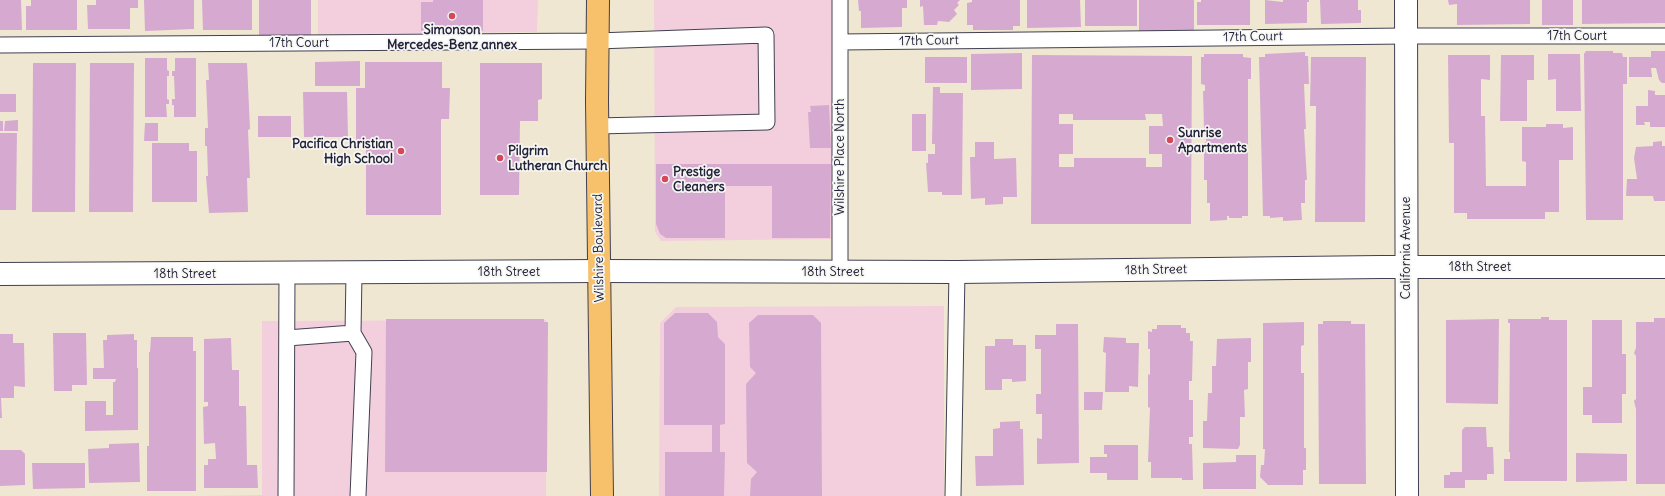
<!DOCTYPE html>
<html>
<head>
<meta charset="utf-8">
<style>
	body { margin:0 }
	canvas { display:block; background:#efe7d1 }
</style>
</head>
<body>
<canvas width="1665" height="496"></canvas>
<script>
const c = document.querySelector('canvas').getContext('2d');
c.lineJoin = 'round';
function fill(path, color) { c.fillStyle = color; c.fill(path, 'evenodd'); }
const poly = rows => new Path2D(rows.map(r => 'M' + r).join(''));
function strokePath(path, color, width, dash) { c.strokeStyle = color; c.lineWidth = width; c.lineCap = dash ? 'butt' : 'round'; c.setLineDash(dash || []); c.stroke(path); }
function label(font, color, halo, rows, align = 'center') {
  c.font = font + ' Delius,sans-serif'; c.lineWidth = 3.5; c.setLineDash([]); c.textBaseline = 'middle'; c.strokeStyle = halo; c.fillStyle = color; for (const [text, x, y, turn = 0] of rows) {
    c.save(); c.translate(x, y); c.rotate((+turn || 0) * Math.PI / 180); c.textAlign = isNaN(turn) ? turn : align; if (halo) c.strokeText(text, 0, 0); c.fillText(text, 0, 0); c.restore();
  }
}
fill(poly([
	[318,0,538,0,537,32,318,34],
	[654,0,831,0,832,239,661,241,655,232],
	[944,306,944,496,659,496,660,323,676,307],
	[546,320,546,496,201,496,262,495,262,321]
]), '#f3cfde');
fill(poly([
	[0,0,21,0,22,30,0,30],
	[31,0,77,0,77,30,26,30,26,6,31,6],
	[96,0,138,0,138,8,130,8,130,29,88,29,87,5,96,5],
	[144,0,194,0,194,29,145,31],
	[202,0,252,0,252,30,203,30],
	[259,0,311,0,311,35,259,35],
	[433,0,483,0,483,31,421,31,421,2,433,2],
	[858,0,907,0,907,8,902,8,902,27,861,28,861,11,859,11],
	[920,0,960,0,957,3,959,5,954,10,957,14,949,22,938,21,937,25,924,25,923,6,920,7],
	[972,0,1020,0,1020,26,1013,26,1013,30,973,30,973,25,967,25,967,3,972,2],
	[1027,0,1080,0,1081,27,1027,28],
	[1085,0,1137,0,1137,26,1085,26],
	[1139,0,1194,0,1194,31,1139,31],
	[1201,0,1250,0,1250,25,1197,25,1197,2,1201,2],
	[1265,0,1283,2,1283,0,1309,0,1309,2,1307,2,1307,23,1265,24],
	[1320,0,1358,0,1358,10,1361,10,1361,23,1321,24],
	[1448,0,1530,0,1530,24,1457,25,1457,4,1449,5],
	[1542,0,1573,0,1573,25,1542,25],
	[1582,0,1665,0,1665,23,1582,24],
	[1586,51,1613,51,1613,53,1622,53,1623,57,1627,57,1627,84,1623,84,1623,220,1586,220,1584,54],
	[1651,51,1665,51,1665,83,1662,83,1659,80,1656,68,1651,68,1652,77,1629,77,1629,57,1651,57],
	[1305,52,1305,56,1308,56,1309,84,1304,84,1306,129,1304,129,1307,180,1305,180,1305,203,1301,203,1302,220,1283,221,1283,217,1270,218,1270,216,1263,216,1259,57,1265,57,1265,54],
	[1022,53,1022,89,971,90,971,54],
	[1204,54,1243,54,1243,57,1251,58,1251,79,1248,79,1248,216,1242,216,1242,218,1229,218,1229,216,1227,216,1227,220,1210,221,1210,203,1207,203,1207,180,1204,180,1204,143,1206,142,1206,129,1204,129,1203,91,1205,91,1205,85,1201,84,1201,57,1204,57],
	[1548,54,1580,54,1581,111,1556,111,1556,79,1548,80],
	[1032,55,1192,56,1191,224,1031,224],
	[1059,114,1073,114,1073,120,1146,120,1145,114,1162,114,1163,126,1149,126,1149,154,1162,154,1162,167,1146,167,1146,158,1074,158,1074,167,1059,167,1059,154,1073,154,1073,124,1059,124],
	[1448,55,1490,55,1490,80,1481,79,1481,116,1485,116,1486,186,1526,186,1526,162,1522,161,1522,127,1546,127,1546,124,1563,124,1563,128,1573,127,1573,160,1559,160,1559,212,1545,212,1545,219,1467,219,1467,213,1454,213,1454,143,1449,143],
	[1501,55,1534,55,1534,80,1527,80,1527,121,1500,121],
	[925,57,967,57,967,83,925,83],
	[1311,57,1366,57,1365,222,1315,222,1316,106,1310,106],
	[145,58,167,58,167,70,169,71,169,76,167,76,167,99,169,100,169,104,166,104,167,117,145,117],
	[175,58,196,58,196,117,174,117,174,105,172,105,172,99,175,99,174,76,172,76,172,71,175,71],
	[360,61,360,86,315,86,315,62],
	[365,62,442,62,442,88,450,88,449,119,441,119,441,215,366,215,366,141,356,141,356,88,365,88],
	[33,63,76,63,75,212,32,212],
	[90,63,134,63,133,212,89,212],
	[208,63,247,63,250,129,248,130,250,178,247,178,248,212,209,213,206,176,208,176,207,146,205,146,205,128,208,128,206,80,209,80],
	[480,63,542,63,542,99,538,100,538,121,520,121,519,195,480,195],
	[933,87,940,87,940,93,963,93,962,195,942,195,942,192,928,192,926,163,928,163,928,154,935,154,935,144,932,144],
	[1648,90,1655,91,1655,95,1665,95,1665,127,1650,127,1650,122,1644,122,1645,125,1636,125,1636,106,1648,106],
	[303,92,347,92,348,137,304,137],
	[0,94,16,94,16,112,0,112],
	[829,105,831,148,810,148,808,112,811,112,810,106],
	[912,114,926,114,926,151,912,151],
	[258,116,291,116,291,137,258,137],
	[18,120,18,131,4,131,5,121],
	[0,121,3,121,3,131,0,131],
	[145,123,158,123,158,141,144,141],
	[0,133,17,133,16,210,0,210],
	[1662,141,1662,146,1665,146,1665,201,1654,201,1653,196,1626,196,1627,179,1637,179,1634,158,1636,147,1653,146,1653,142],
	[975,142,994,142,994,159,1016,158,1017,197,1003,197,1003,204,985,205,985,198,971,199,970,157,975,157],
	[152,143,189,143,189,151,197,151,197,202,152,202],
	[656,164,831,164,830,238,772,238,772,186,725,186,725,238,666,238,660,234,656,224],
	[675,313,708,313,717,322,718,337,725,344,725,424,720,425,720,452,725,452,724,496,665,496,665,452,712,452,712,425,664,425,664,323],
	[758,315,813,315,821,323,822,496,750,496,751,479,757,472,747,463,746,384,756,373,750,367,749,323],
	[1541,317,1549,317,1549,320,1567,320,1567,481,1504,481,1504,459,1510,459,1510,452,1509,452,1510,323,1508,323,1508,319,1541,319],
	[1654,318,1665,318,1665,484,1636,484,1636,409,1634,401,1636,399,1636,356,1634,353,1636,348,1636,322,1654,322],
	[386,319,544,319,544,322,548,322,547,472,385,472],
	[1499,319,1498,404,1446,403,1446,320],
	[1592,320,1622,320,1622,354,1626,354,1626,394,1622,394,1622,423,1592,423,1592,415,1583,415,1583,387,1592,387],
	[1323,321,1351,321,1351,324,1365,324,1366,484,1319,484,1318,324,1323,324],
	[1304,322,1304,345,1301,346,1301,373,1304,373,1304,448,1306,448,1306,470,1303,470,1303,485,1268,485,1260,477,1261,465,1264,465,1265,449,1263,449,1263,323],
	[1056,324,1078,324,1079,463,1037,464,1037,438,1042,439,1042,414,1036,414,1036,394,1041,394,1041,349,1035,349,1035,335,1056,335],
	[1157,325,1181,325,1181,328,1186,328,1186,333,1190,333,1190,341,1193,341,1192,381,1189,381,1189,400,1193,400,1193,437,1189,437,1189,444,1192,444,1193,480,1182,480,1182,478,1151,478,1151,462,1148,462,1150,408,1148,407,1148,374,1150,375,1150,349,1148,349,1148,331,1152,332,1152,329,1157,329],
	[53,333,86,333,87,385,72,385,72,391,54,391],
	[0,334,13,334,13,343,24,343,25,387,14,386,14,398,1,398,2,418,0,418],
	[134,334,134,340,137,340,137,368,138,368,138,430,85,431,85,401,106,401,106,415,113,415,113,382,115,382,116,379,93,379,93,368,104,368,103,340,107,340,107,335],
	[151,337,193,337,193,351,196,351,196,491,147,491,147,446,149,446,149,352,150,352],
	[1104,337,1126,338,1126,343,1139,343,1138,387,1129,386,1129,392,1105,392,1106,353,1103,352],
	[231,338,232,370,239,370,239,406,246,406,247,465,257,465,258,488,204,488,204,465,208,465,208,459,216,459,215,443,204,444,203,407,208,406,208,402,204,402,204,339],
	[1251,338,1251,362,1248,362,1248,389,1244,390,1245,417,1240,417,1240,445,1238,449,1235,449,1203,448,1203,421,1207,421,1208,393,1212,393,1212,366,1216,366,1217,339],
	[995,339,1013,339,1013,345,1026,345,1026,381,1012,382,1012,379,1002,379,1002,390,985,390,985,346,995,346],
	[1084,392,1103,392,1102,410,1084,410],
	[1020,421,1020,429,1023,429,1024,485,976,486,975,456,993,456,993,429,1000,428,1000,422],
	[1465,427,1486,427,1487,447,1493,447,1494,474,1487,474,1487,480,1465,480,1465,488,1444,488,1444,475,1450,475,1450,472,1462,472,1462,430],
	[139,443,140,482,89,483,88,449,109,448,109,444],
	[1104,445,1138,445,1138,480,1107,480,1107,473,1090,473,1090,457,1107,457,1107,454,1104,454],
	[0,450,21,450,25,454,25,485,0,486],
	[1576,453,1627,454,1627,481,1576,482],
	[1236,455,1256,455,1256,489,1203,489,1203,463,1236,462],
	[32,463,85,463,85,488,33,489]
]), '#d6aad0');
const service = poly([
	[840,0,840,272],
	[840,42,1406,36,1665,36],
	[0,45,597,41,766,35,767,122,597,126],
	[354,273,353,333,364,352,358,496],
	[287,338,353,333],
	[286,496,287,273],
	[953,496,957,272]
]);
const minor = poly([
	[1406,0,1407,496],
	[0,274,600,271,957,272,1380,267,1665,267]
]);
const primary = poly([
	[598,0,597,101,602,496]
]);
strokePath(service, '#414052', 17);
strokePath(minor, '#414052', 24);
strokePath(primary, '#414052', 24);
strokePath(service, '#fff', 15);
strokePath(minor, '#fff', 22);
strokePath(primary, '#f7c06b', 22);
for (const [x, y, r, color] of [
	[452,16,4,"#d1495b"],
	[1170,140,4,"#d1495b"],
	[401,151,4,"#d1495b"],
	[500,158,4,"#d1495b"],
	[665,179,4,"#d1495b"]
]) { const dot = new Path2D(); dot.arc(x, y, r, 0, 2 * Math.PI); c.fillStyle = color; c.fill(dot); strokePath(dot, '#f6f6f2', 1.5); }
label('bold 13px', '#22223b', '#f6f6f2', [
	["Simonson",452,30,"center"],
	["Mercedes-Benz annex",452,45,"center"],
	["Sunrise",1178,133],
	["Apartments",1178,148],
	["Pacifica Christian",393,144,"right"],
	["High School",393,159,"right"],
	["Pilgrim",508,151],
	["Lutheran Church",508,166],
	["Prestige",673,172],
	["Cleaners",673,187]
], 'left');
label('13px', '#22223b', '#f6f6f2', [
	["17th Court",1577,36],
	["17th Court",1253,37,-1],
	["17th Court",929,41,-1],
	["17th Court",299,43],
	["Wilshire Place North",840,157,-90],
	["Wilshire Boulevard",599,248,-91],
	["California Avenue",1406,248,-90],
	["18th Street",1480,267],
	["18th Street",1156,270,-1],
	["18th Street",509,272],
	["18th Street",833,272],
	["18th Street",185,274]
]);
</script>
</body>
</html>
